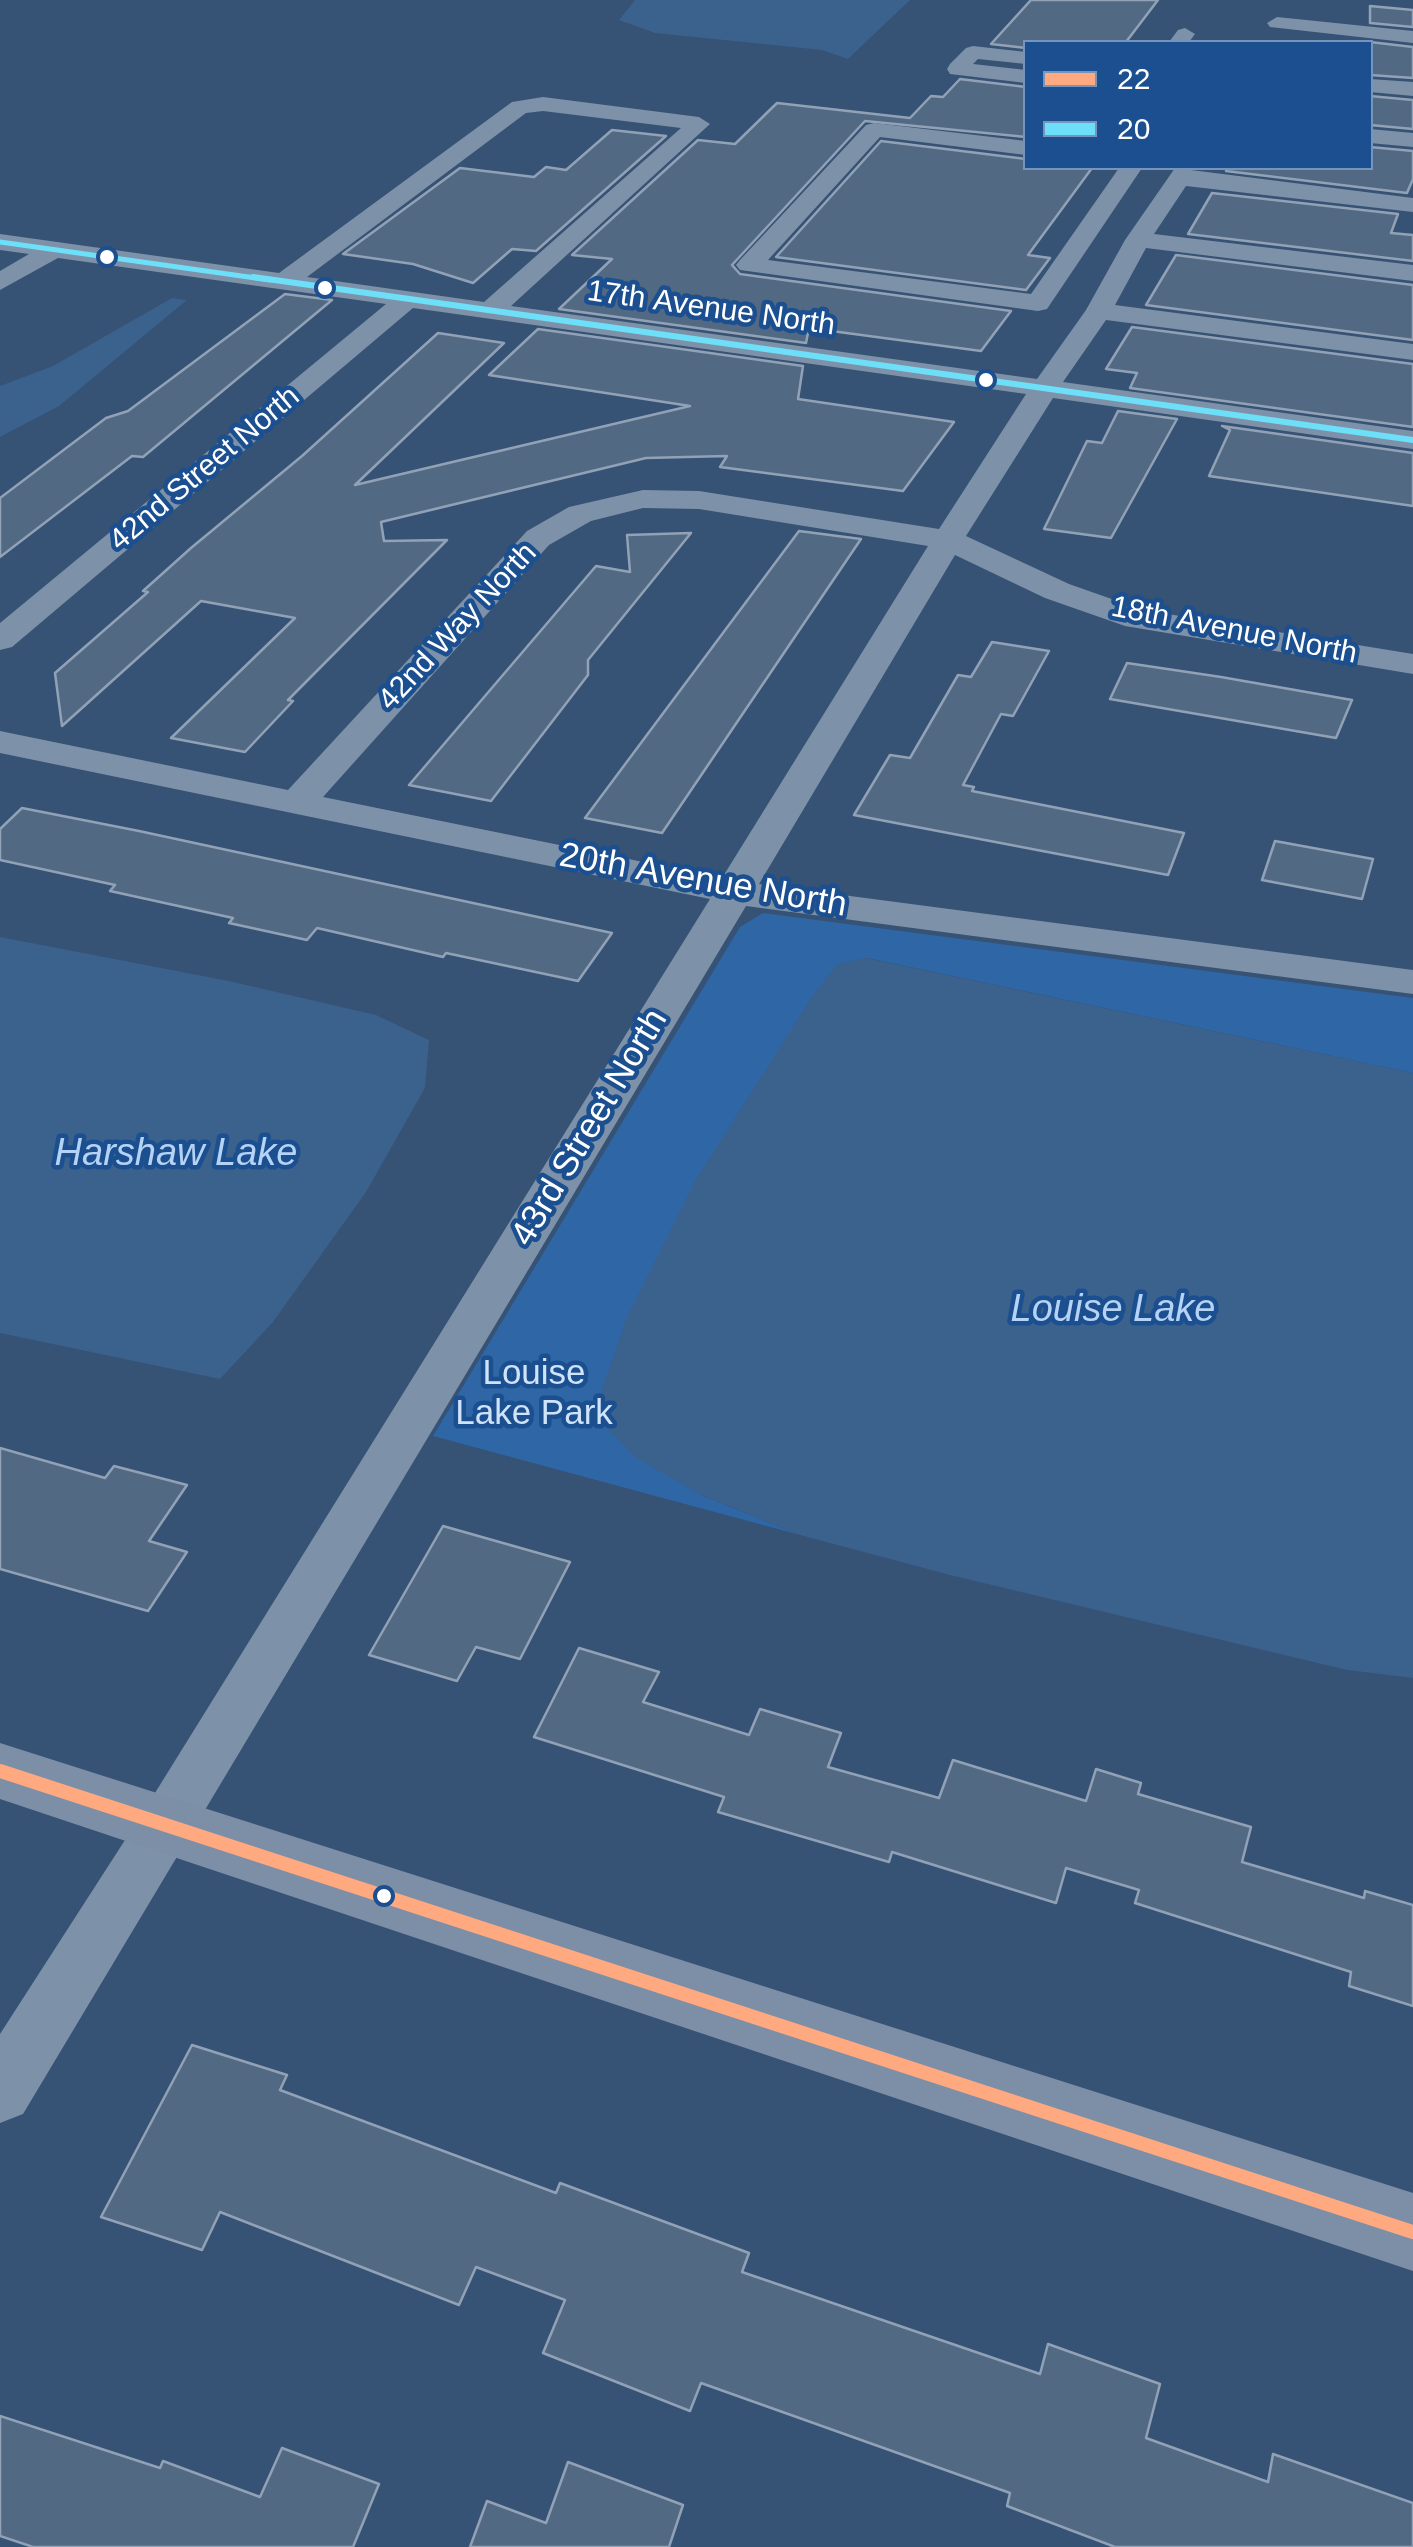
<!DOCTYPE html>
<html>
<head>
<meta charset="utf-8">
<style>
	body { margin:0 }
	#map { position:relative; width:1413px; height:2547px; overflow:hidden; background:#365274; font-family:Helvetica,sans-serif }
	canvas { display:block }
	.legend { position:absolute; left:1023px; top:40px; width:350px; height:130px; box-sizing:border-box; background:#1b4f8f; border:2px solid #7695bc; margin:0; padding:12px 18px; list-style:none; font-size:30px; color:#fff }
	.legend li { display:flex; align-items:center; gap:20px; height:50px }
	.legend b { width:50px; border:2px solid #7695bc }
</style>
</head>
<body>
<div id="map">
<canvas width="1413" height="2547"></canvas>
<ul class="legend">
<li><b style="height:12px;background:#ffa980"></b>22</li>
<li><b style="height:12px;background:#6ddff8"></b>20</li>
</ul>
</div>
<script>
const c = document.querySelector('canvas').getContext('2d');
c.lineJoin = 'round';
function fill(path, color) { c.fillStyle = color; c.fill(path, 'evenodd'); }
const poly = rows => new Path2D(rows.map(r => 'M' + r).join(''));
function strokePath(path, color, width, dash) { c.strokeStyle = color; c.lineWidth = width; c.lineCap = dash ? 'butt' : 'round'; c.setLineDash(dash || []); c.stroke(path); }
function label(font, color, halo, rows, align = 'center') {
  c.font = font + ' Helvetica,sans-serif'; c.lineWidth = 9; c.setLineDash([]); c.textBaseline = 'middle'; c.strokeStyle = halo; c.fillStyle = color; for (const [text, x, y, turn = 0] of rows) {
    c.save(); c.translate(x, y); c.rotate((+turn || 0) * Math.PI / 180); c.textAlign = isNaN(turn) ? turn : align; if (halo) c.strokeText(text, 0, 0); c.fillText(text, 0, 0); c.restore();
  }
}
fill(poly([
	[763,913,1413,998,1413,1073,867,958,812,997,775,1060,701,1495,800,1535,433,1436,740,927]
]), '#2f66a5');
fill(poly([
	[635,0,910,0,848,59,822,50,655,33,619,20],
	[172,298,187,300,59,406,0,437,0,386,53,366],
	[0,937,229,981,376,1015,429,1040,425,1088,366,1192,273,1322,220,1379,0,1333],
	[866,958,1413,1073,1413,1678,1347,1670,950,1575,800,1535,701,1495,635,1457,602,1423,601,1393,627,1317,695,1181,812,997,837,964]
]), '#3b618d');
const building = poly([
	[1031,0,1158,0,1126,42,1026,42,1026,48,991,44,1031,0],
	[1370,6,1413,10,1413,27,1370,23,1370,6],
	[1370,42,1413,47,1413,78,1370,75,1370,42],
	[960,79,1026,87,1026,137,865,121,732,265,740,274,1011,311,981,351,809,328,806,343,559,309,612,259,572,255,698,140,735,144,777,103,910,118,931,96,943,97,960,79],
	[1370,96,1413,100,1413,129,1370,125,1370,96],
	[612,130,666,136,536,251,512,249,473,283,413,264,343,254,460,168,534,177,546,167,566,170,612,130],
	[881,141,1026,159,1026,168,1092,168,1028,255,1050,258,1026,290,776,257,881,141],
	[1370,147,1413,151,1413,179,1407,193,1226,171,1228,168,1370,168,1370,147],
	[1212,193,1398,214,1391,233,1413,235,1413,261,1188,234,1212,193],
	[1176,255,1413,285,1413,340,1146,305,1176,255],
	[285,294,332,300,143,457,132,456,0,557,0,498,106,418,128,411,285,294],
	[1132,327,1413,364,1413,427,1130,388,1137,373,1106,369,1132,327],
	[538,329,803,366,798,399,954,422,903,491,720,467,727,456,646,458,381,522,384,541,447,540,288,700,293,701,245,752,171,738,295,618,201,601,62,726,55,673,148,592,143,591,191,548,302,456,438,333,504,343,355,485,690,406,489,375,538,329],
	[1118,411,1177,419,1111,538,1044,529,1087,441,1102,443,1118,411],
	[1222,426,1413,453,1413,506,1209,476,1230,430,1222,426],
	[799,531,861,539,662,833,585,818,799,531],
	[691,533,588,660,588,675,491,801,409,785,596,566,630,572,627,535,691,533],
	[992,642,1049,651,1013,716,1001,714,963,785,974,787,972,791,1184,833,1168,875,854,815,890,755,910,758,958,675,971,677,992,642],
	[1127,663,1221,677,1352,700,1336,738,1110,699,1127,663],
	[22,808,139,831,612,933,578,981,446,953,443,957,317,928,307,940,229,923,233,918,110,891,115,885,0,860,0,829,22,808],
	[1275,841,1373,859,1362,899,1262,880,1275,841],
	[0,1448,105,1478,114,1466,187,1485,149,1541,187,1552,148,1611,0,1569,0,1448],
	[443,1526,570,1562,520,1659,476,1647,457,1681,369,1655,443,1526],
	[579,1648,659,1672,643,1702,749,1735,760,1709,841,1733,828,1767,939,1798,953,1760,1086,1801,1096,1769,1141,1783,1138,1794,1251,1827,1242,1862,1364,1898,1365,1891,1413,1905,1413,2006,1349,1986,1351,1972,1135,1903,1139,1890,1066,1868,1056,1903,892,1852,889,1862,718,1812,724,1797,534,1737,579,1648],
	[192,2045,287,2075,280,2090,556,2193,560,2183,749,2253,742,2272,1040,2374,1048,2344,1160,2384,1146,2438,1268,2482,1273,2454,1413,2503,1413,2547,1115,2547,1007,2506,1010,2493,701,2383,690,2411,543,2353,565,2300,476,2267,459,2305,220,2212,202,2250,101,2217,192,2045],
	[0,2416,160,2468,163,2461,260,2497,282,2448,379,2484,353,2547,33,2547,0,2536,0,2416],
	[568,2462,683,2505,669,2547,470,2547,487,2501,546,2523,568,2462]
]);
fill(building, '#526984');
strokePath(building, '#92a2b6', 2.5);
fill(poly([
	[1277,17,1413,31,1413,43,1270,27,1267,23,1277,17],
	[1185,28,1195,34,1189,42,1169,42,1178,30,1185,28],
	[973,46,1026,52,1026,64,978,59,973,64,1026,70,1026,83,950,74,947,69,950,64,966,48,973,46],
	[1370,79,1413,82,1413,96,1370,92,1370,79],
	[543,97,699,117,710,124,511,306,1037,379,1086,310,1125,240,1175,168,1413,198,1413,212,1186,186,1154,234,1413,265,1413,281,1146,248,1115,305,1413,344,1413,360,1106,320,1063,382,1413,431,1413,449,1053,398,966,536,1069,584,1143,610,1413,654,1413,674,1125,626,1045,598,955,555,759,884,1413,970,1413,994,746,906,23,2114,0,2123,0,2034,145,1809,710,899,0,753,0,731,288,790,527,531,569,507,643,490,699,491,939,529,1026,394,413,308,12,647,0,650,0,623,386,304,58,258,0,290,0,271,29,254,0,250,0,234,279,273,512,102,543,97],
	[543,111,681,128,484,302,307,277,526,113,543,111],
	[643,508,699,509,928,546,722,878,323,797,549,545,591,521,643,508],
	[874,123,1026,141,1026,155,880,137,768,260,1031,294,1119,168,1142,168,1047,309,1038,311,740,270,736,265,740,260,866,125,874,123],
	[1370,129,1413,133,1413,147,1370,143,1370,129]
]), '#7d92a8');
fill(poly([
	[0,1743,1413,2193,1413,2271,0,1799,0,1743]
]), '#7d8ea7');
strokePath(poly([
	[0,1771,1413,2232]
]), '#ffa980', 14);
strokePath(poly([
	[0,242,270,280]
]), '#6ddff8', 5);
strokePath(poly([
	[253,277,1413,440]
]), '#6ddff8', 6);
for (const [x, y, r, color] of [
	[107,257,9,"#fff"],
	[325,288,9,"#fff"],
	[986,380,9,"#fff"],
	[384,1896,9,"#fff"]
]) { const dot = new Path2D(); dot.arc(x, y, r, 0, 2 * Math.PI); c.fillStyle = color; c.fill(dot); strokePath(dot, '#1b4f8f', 4); }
label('30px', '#fff', '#1b4f8f', [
	["17th Avenue North",711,309,8],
	["42nd Street North",205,469,-40],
	["42nd Way North",458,627,-47],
	["18th Avenue North",1234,631,11]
]);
label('35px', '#fff', '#1b4f8f', [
	["20th Avenue North",703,881,10],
	["43rd Street North",590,1128,-59]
]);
label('35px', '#cfe3fa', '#1b4f8f', [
	["Louise",534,1374],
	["Lake Park",534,1414]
]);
label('italic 38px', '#b5d3f5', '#1b4f8f', [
	["Harshaw Lake",176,1154],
	["Louise Lake",1113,1310]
]);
</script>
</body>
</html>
